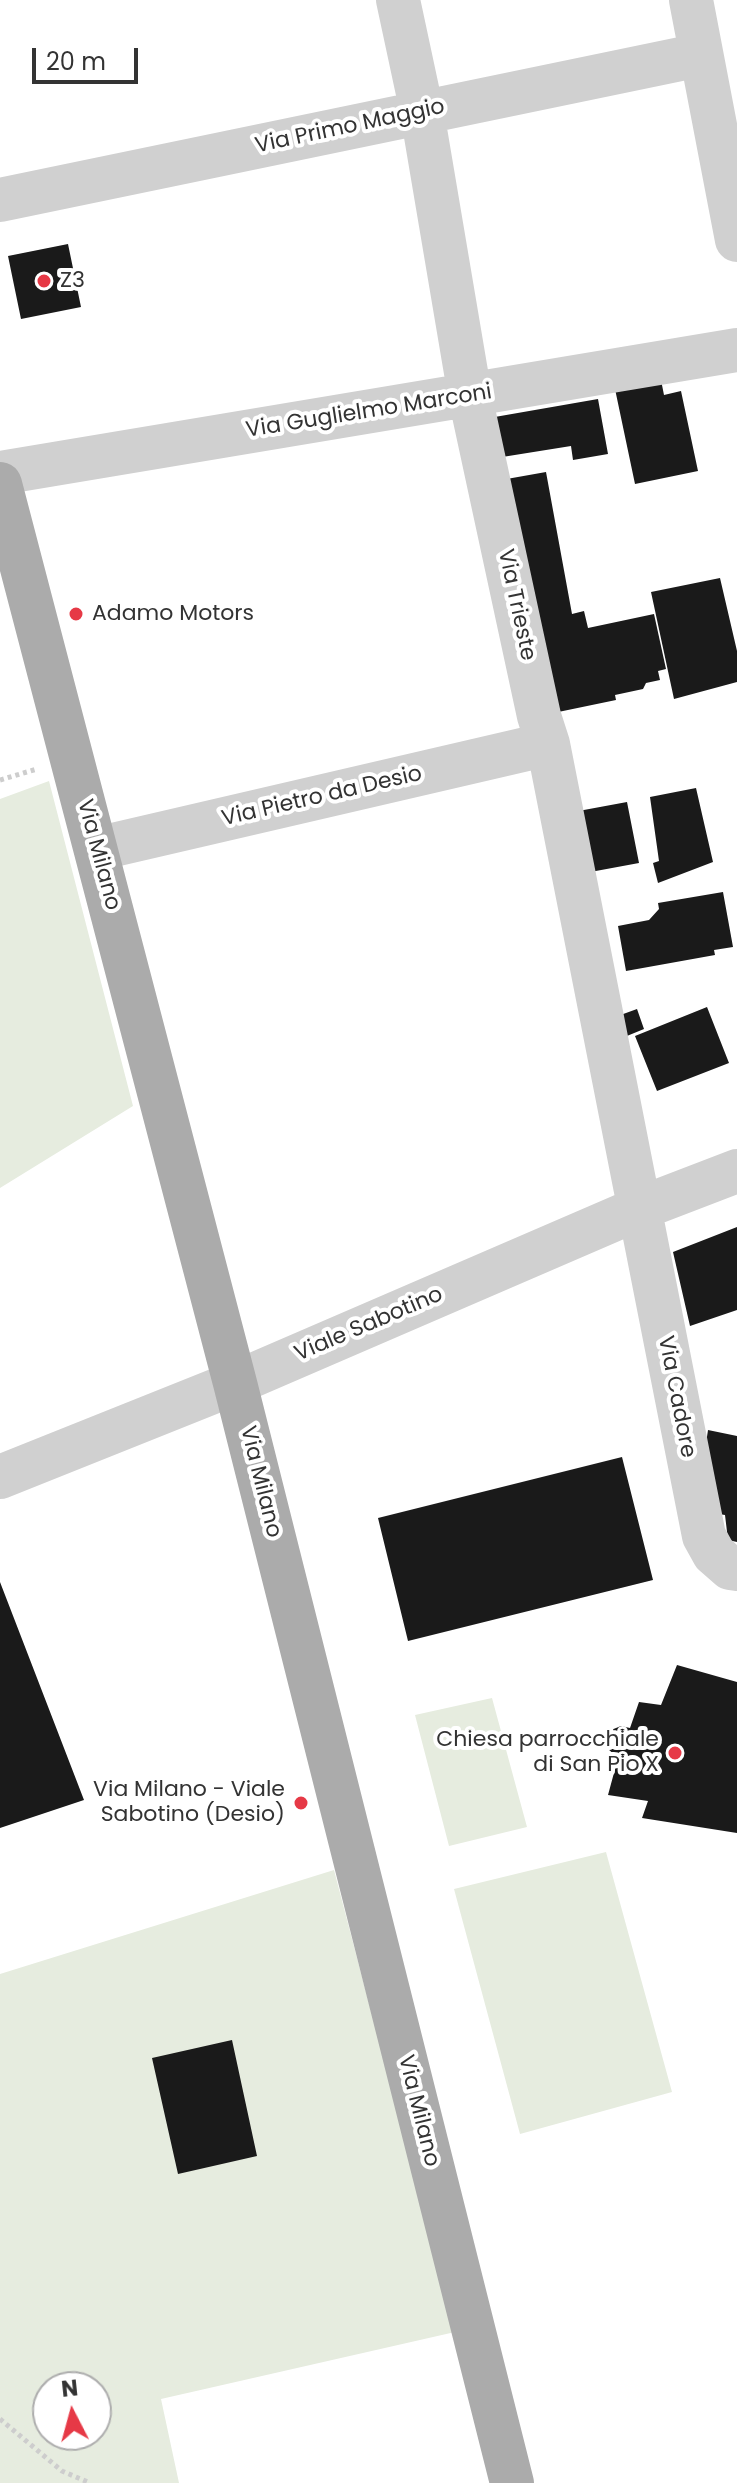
<!DOCTYPE html>
<html>
<head>
<meta charset="utf-8">
<style>
	body { margin:0 }
	#map { position:relative; width:737px; height:2483px; overflow:hidden; background:#fff; font-family:Poppins,sans-serif }
	canvas { display:block }
	.north { position:absolute; left:32px; top:2371px; width:80px; height:80px; box-sizing:border-box; background:#fff; border:2px solid #adadad; border-radius:50%; rotate:354deg; font-size:22px; font-weight:700; line-height:32px; text-align:center; color:#333 }
	.north::after { content:''; display:block; margin:auto; width:28px; height:36px; background:#e63946; clip-path:polygon(50% 0,100% 100%,50% 72%,0 100%) }
	.scale { position:absolute; left:32px; top:48px; width:106px; height:36px; box-sizing:border-box; border:4px solid #333; border-top:0; padding-left:10px; font-size:24px; line-height:28px; white-space:nowrap; color:#333; -webkit-text-stroke:6px #fff; paint-order:stroke }
</style>
</head>
<body>
<div id="map">
<canvas width="737" height="2483"></canvas>
<div class="north">N</div>
<div class="scale">20 m</div>
</div>
<script>
const c = document.querySelector('canvas').getContext('2d');
c.lineJoin = 'round';
function fill(path, color) { c.fillStyle = color; c.fill(path, 'evenodd'); }
const poly = rows => new Path2D(rows.map(r => 'M' + r).join(''));
function strokePath(path, color, width, dash) { c.strokeStyle = color; c.lineWidth = width; c.lineCap = dash ? 'butt' : 'round'; c.setLineDash(dash || []); c.stroke(path); }
function label(font, color, halo, rows, align = 'center') {
  c.font = font + ' Poppins,sans-serif'; c.lineWidth = 8; c.setLineDash([]); c.textBaseline = 'middle'; c.strokeStyle = halo; c.fillStyle = color; for (const [text, x, y, turn = 0] of rows) {
    c.save(); c.translate(x, y); c.rotate((+turn || 0) * Math.PI / 180); c.textAlign = isNaN(turn) ? turn : align; if (halo) c.strokeText(text, 0, 0); c.fillText(text, 0, 0); c.restore();
  }
}
fill(poly([
	[49,781,133,1106,0,1188,0,799],
	[492,1698,527,1827,449,1846,415,1715],
	[606,1852,672,2092,520,2134,454,1889],
	[334,1870,455,2332,161,2399,179,2483,0,2483,0,1974],
	[48,2387,96,2387,96,2435,48,2435]
]), '#e6ecdf');
fill(poly([
	[68,244,81,307,21,319,8,256],
	[661,380,664,395,681,391,698,471,635,484,615,389],
	[598,399,608,454,573,460,571,446,496,458,489,418],
	[546,472,572,614,584,611,588,628,654,614,666,669,658,671,660,680,646,683,643,689,615,695,616,700,539,716,501,480],
	[720,578,737,651,737,682,674,699,651,592],
	[696,788,713,862,658,883,653,863,659,861,650,797],
	[627,802,639,863,585,873,573,812],
	[723,892,733,947,714,950,715,955,626,971,618,926,649,920,659,909,658,903],
	[707,1007,729,1063,657,1091,635,1036],
	[637,1009,644,1029,622,1038,615,1017],
	[737,1227,737,1310,690,1326,673,1252],
	[708,1430,737,1436,737,1542,728,1540,725,1515,705,1512,700,1484],
	[622,1457,653,1580,408,1641,378,1518],
	[0,1582,84,1800,0,1828],
	[677,1665,737,1682,737,1833,642,1818,648,1801,608,1795,618,1758,608,1749,606,1738,611,1730,621,1726,630,1728,639,1702,661,1705],
	[232,2040,257,2156,178,2174,152,2058]
]), '#1a1a1a');
strokePath(poly([
	[0,780,37,769],
	[0,2419,62,2471,90,2483]
]), '#cdcdcd', 5, [4, 4]);
strokePath(poly([
	[398,0,422,112,470,396,539,716,548,744,704,1536,714,1554,730,1568,737,1569],
	[691,0,737,240],
	[0,200,700,55],
	[0,473,737,350],
	[96,849,548,744],
	[0,1477,235,1383,638,1209,737,1171]
]), '#d0d0d0', 44);
strokePath(poly([
	[0,484,235,1383,512,2483]
]), '#ababab', 44);
for (const [x, y, r, color] of [
	[44,281,8,"#e63946"],
	[76,614,8,"#e63946"],
	[675,1753,8,"#e63946"],
	[301,1803,8,"#e63946"]
]) { const dot = new Path2D(); dot.arc(x, y, r, 0, 2 * Math.PI); c.fillStyle = color; c.fill(dot); strokePath(dot, '#fff', 3); }
label('22px', '#333', '#fff', [
	["Via Primo Maggio",350,127,-12],
	["Via Guglielmo Marconi",369,412,-9],
	["Via Trieste",516,605,78],
	["Via Pietro da Desio",322,797,-13],
	["Via Milano",98,855,75],
	["Viale Sabotino",369,1325,-23],
	["Via Cadore",676,1397,79],
	["Via Milano",260,1482,76],
	["Via Milano",418,2111,76]
]);
label('22px', '#333', '#fff', [
	["Z3",60,281],
	["Adamo Motors",92,614],
	["Chiesa parrocchiale",659,1740,"right"],
	["di San Pio X",659,1765,"right"],
	["Via Milano - Viale",285,1790,"right"],
	["Sabotino (Desio)",285,1815,"right"]
], 'left');
</script>
</body>
</html>
